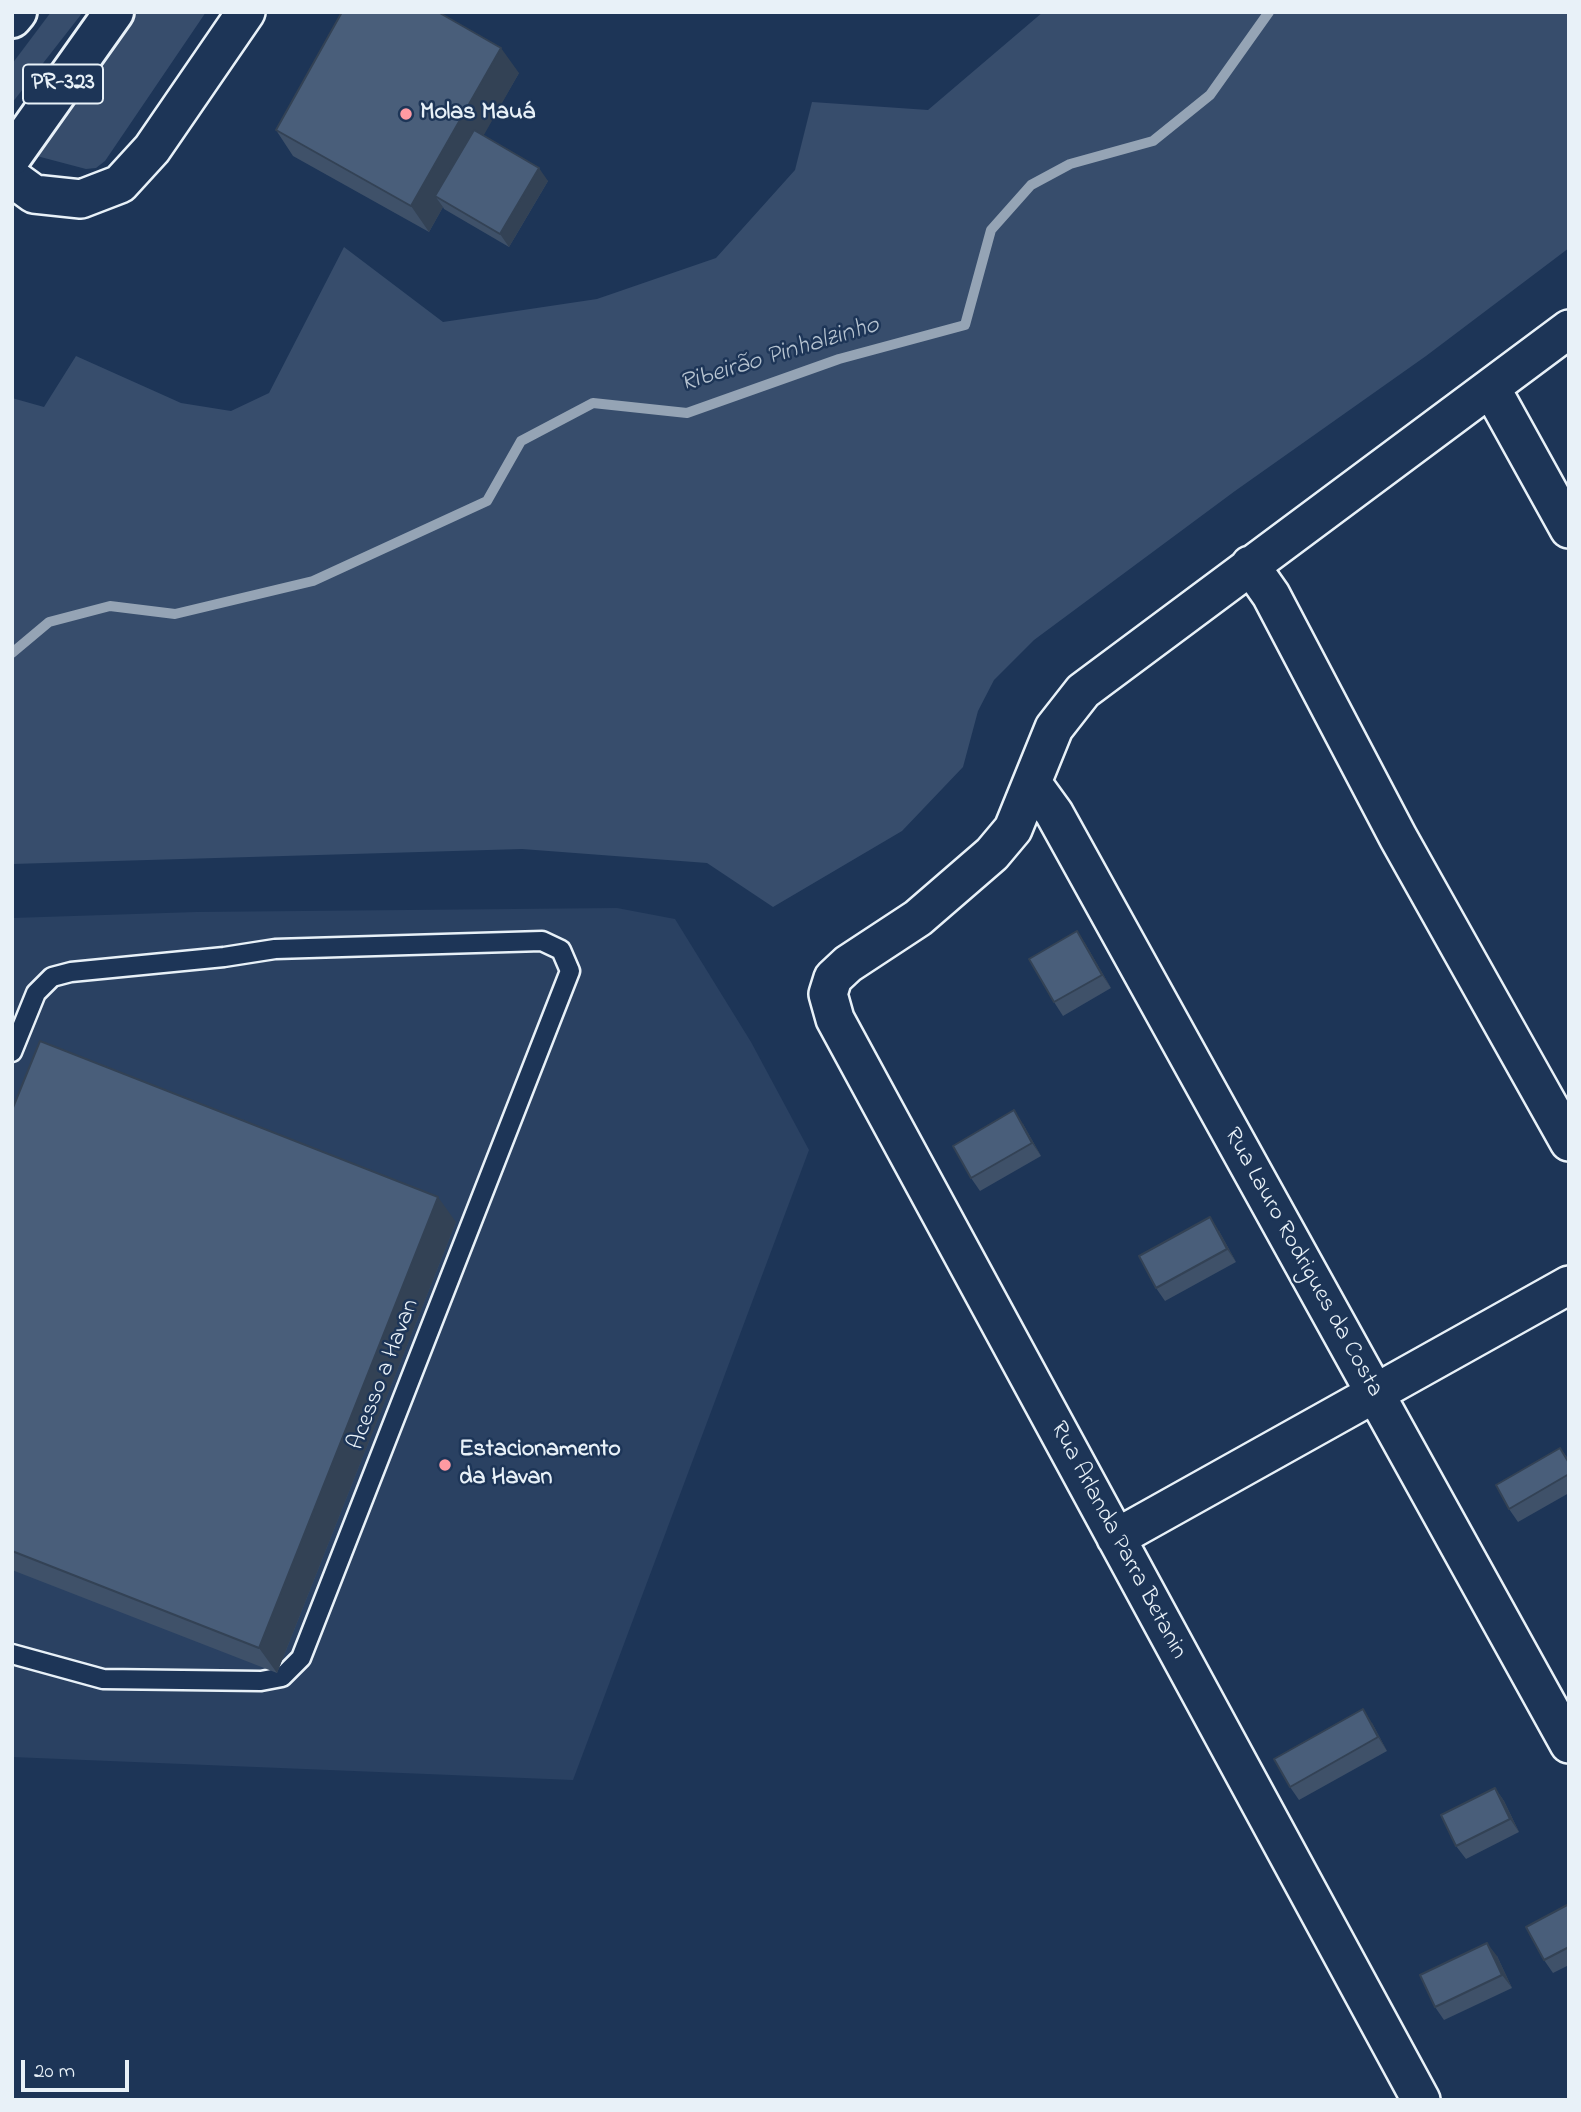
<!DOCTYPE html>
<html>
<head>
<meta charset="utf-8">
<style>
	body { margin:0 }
	#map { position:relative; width:1581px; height:2112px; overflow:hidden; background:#1d3557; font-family:"Indie Flower",sans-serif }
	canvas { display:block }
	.frame { position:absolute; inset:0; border:14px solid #e8f1f8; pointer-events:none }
	.scale { position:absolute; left:21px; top:2060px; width:108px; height:32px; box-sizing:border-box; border:4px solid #e8f1f8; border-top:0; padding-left:9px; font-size:21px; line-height:24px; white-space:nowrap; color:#e8f1f8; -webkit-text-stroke:5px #1d3557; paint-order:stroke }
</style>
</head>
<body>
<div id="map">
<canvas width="1581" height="2112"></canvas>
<div class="frame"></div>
<div class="scale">20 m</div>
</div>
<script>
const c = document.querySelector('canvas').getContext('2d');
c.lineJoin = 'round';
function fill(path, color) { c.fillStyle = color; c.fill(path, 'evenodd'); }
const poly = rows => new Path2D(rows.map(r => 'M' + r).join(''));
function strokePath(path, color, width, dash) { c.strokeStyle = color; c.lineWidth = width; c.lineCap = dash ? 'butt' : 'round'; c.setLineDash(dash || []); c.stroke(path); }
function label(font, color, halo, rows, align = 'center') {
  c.font = font + ' "Indie Flower",sans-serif'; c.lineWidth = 5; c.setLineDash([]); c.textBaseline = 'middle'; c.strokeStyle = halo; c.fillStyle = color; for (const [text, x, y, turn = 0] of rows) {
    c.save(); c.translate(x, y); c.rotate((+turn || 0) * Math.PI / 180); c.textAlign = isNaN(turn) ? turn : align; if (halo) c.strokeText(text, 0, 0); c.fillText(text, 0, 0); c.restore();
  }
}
fill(poly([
	[617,908,675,919,751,1042,809,1150,573,1780,12,1757,12,918,196,912]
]), '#2a4162');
fill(poly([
	[51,12,83,12,12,103,12,64],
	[132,12,206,12,105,161,96,168,86,169,33,155],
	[1043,12,1569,12,1569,248,1426,356,1235,491,1034,640,994,680,978,711,963,767,902,831,773,907,707,863,522,849,12,864,12,398,44,407,76,356,181,403,231,411,269,393,344,247,443,322,597,299,716,258,795,170,812,102,928,110]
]), '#374d6c');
strokePath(poly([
	[12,653,49,622,110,606,175,614,313,581,487,501,521,441,593,403,687,413,839,359,965,325,991,230,1031,185,1070,164,1153,141,1210,95,1269,12]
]), '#95a4b5', 10);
const service = poly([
	[12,1052,36,993,52,977,71,972,224,957,275,949,542,941,561,950,570,971,301,1658,282,1677,261,1681,103,1679,12,1654]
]);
const minor = poly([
	[12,178,34,194,81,199,120,184,152,149,246,12],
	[1491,388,1569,529],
	[1250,565,1271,595,1398,837,1569,1142],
	[1033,784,1054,813,1569,1744],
	[1116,1538,1569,1285],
	[1421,2100,835,1019,828,994,833,978,848,964,918,918,992,854,1013,829,1054,728,1083,691,1569,329]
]);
const trunk = poly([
	[12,18,17,12],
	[12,156,114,12]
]);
strokePath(service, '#e8f1f8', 23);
strokePath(minor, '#e8f1f8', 42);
strokePath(trunk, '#e8f1f8', 44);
strokePath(service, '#1d3557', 18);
strokePath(minor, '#1d3557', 37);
strokePath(trunk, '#1d3557', 38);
fill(poly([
	[519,73,483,135,548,181,509,247,444,209,443,207,429,232,293,156,276,130],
	[1077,931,1086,945,1111,988,1063,1016,1054,1002],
	[12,1110,456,1222,277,1673,12,1570],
	[1023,1124,1041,1156,980,1191,971,1178],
	[1219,1231,1236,1262,1165,1301,1156,1288],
	[1560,1448,1569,1460,1569,1493,1518,1522,1509,1509],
	[1372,1723,1387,1751,1299,1800,1290,1787],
	[1495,1788,1504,1801,1519,1832,1466,1859,1456,1846],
	[1569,1904,1569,1965,1553,1973,1544,1960],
	[1497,1956,1512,1988,1444,2020,1435,2007]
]), '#3f5169');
fill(poly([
	[501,48,519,73,446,202,435,196,443,207,429,232,411,206],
	[539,168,548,181,509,247,500,234],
	[1077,931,1086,945,1111,988,1102,975],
	[1014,1110,1023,1124,1041,1156,1032,1143],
	[438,1197,456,1222,277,1673,259,1648],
	[1210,1217,1219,1231,1236,1262,1227,1249],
	[1363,1709,1372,1723,1387,1751,1378,1737],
	[1495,1788,1504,1801,1519,1832,1510,1819],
	[1487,1943,1497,1956,1512,1988,1502,1975]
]), '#334255');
const building = poly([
	[342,12,438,12,501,48,411,206,276,130,342,12],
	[474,130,539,168,500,234,435,196,474,130],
	[1077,931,1102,975,1054,1002,1029,959,1077,931],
	[40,1041,438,1197,259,1648,12,1551,12,1110,40,1041],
	[1014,1110,1032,1143,971,1178,953,1146,1014,1110],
	[1210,1217,1227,1249,1156,1288,1139,1256,1210,1217],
	[1560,1448,1569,1463,1569,1474,1509,1509,1496,1485,1560,1448],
	[1363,1709,1378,1737,1290,1787,1274,1759,1363,1709],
	[1495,1788,1510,1819,1456,1846,1441,1815,1495,1788],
	[1569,1904,1569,1947,1544,1960,1526,1927,1569,1904],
	[1487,1943,1502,1975,1435,2007,1420,1975,1487,1943]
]);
fill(building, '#495e7a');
strokePath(building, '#334255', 2);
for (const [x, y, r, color] of [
	[406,114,7,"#ff9aa2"],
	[445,1465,7,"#ff9aa2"]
]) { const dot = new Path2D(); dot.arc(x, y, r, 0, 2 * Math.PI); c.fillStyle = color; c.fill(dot); strokePath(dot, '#1d3557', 2.5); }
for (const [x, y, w] of [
	[63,84,80]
]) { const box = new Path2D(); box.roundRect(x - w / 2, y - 19.5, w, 39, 5); c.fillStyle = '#1d3557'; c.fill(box); strokePath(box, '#e8f1f8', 2); }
label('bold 23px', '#e8f1f8', null, [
	["PR-323",63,84]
]);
label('bold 24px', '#e8f1f8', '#1d3557', [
	["Molas Mauá",420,114],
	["Estacionamento",459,1451],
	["da Havan",459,1479]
], 'left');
label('24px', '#e8f1f8', '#1d3557', [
	["Rua Lauro Rodrigues da Costa",1302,1263,61],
	["Acesso a Havan",385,1375,-69],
	["Rua Arlanda Parra Betanin",1117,1541,62]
]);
label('italic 26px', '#b7c4d1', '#1d3557', [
	["Ribeirão Pinhalzinho",780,356,-17]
]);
</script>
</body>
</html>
